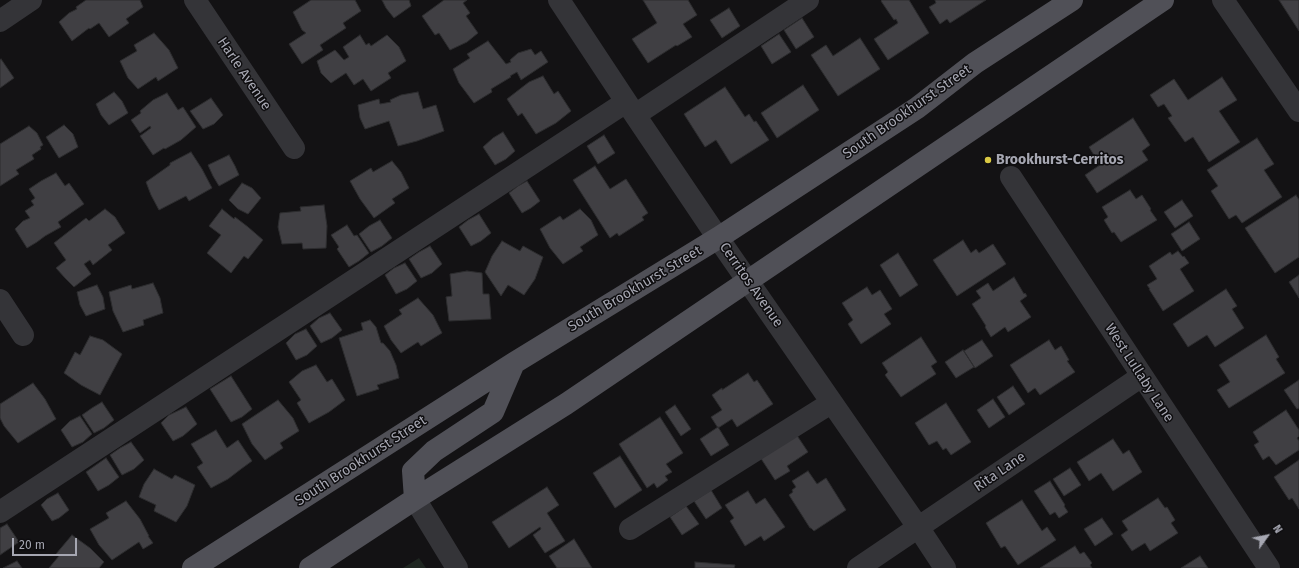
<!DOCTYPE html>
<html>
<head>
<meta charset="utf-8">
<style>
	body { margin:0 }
	#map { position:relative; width:1299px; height:568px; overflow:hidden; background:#131214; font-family:"Fira Sans",sans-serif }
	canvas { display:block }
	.north { position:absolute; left:1247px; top:516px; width:40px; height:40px; -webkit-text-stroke:3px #0e0d0f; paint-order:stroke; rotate:57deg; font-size:11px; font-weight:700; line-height:16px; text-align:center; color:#a6a7b2 }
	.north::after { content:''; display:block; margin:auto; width:14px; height:18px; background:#a6a7b2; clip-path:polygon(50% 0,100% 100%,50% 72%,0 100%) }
	.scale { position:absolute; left:12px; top:538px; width:65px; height:18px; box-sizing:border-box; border:2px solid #a6a7b2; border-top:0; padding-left:5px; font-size:12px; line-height:14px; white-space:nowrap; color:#a6a7b2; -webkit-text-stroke:3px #0e0d0f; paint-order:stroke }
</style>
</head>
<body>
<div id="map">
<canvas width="1299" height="568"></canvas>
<div class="north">N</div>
<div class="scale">20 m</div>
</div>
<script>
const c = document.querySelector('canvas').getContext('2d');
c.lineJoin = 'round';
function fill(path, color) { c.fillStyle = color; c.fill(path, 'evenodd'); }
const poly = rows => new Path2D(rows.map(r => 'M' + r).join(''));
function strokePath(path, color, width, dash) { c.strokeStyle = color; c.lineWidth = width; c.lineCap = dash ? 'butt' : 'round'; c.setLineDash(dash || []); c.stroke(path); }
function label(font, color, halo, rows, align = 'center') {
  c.font = font + ' "Fira Sans",sans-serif'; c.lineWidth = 3; c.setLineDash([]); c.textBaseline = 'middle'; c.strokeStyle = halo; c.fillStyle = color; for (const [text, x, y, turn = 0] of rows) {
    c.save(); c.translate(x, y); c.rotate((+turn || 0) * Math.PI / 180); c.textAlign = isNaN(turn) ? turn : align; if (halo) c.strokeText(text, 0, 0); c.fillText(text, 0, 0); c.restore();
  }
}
fill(poly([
	[419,558,426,568,403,568]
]), '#1f2621');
const building = poly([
	[86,0,140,0,143,7,126,19,129,23,109,37,99,23,90,29,89,28,72,41,59,22,69,13,77,9,76,7,86,0],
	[311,0,355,0,361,11,343,23,346,28,320,45,323,50,302,64,289,44,306,33,302,30,293,12,311,0],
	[382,0,409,0,411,6,394,18,386,8,382,0],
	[444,0,467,0,463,3,470,13,466,16,478,33,467,42,450,50,439,33,435,35,422,16,444,0],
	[643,0,688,0,697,15,683,24,692,37,677,46,676,45,648,63,632,39,657,23,643,0],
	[882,0,909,0,929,33,888,60,874,39,898,23,896,19,894,20,881,1,882,0],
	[935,0,986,0,950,23,947,19,940,24,929,7,936,3,935,0],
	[1279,0,1299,0,1299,31,1279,0],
	[729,8,740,26,722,38,710,20,729,8],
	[802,18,814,37,796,49,784,30,802,18],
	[154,33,169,50,178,68,158,81,156,77,138,89,128,78,120,61,137,51,134,45,154,33],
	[779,34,791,52,772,64,761,46,779,34],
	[360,35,366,45,369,43,371,46,387,35,399,47,406,61,388,73,391,78,371,91,363,79,354,85,346,73,331,83,321,73,317,61,335,50,344,60,349,57,343,47,360,35],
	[860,38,880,69,838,96,811,55,826,45,833,56,860,38],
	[488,41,506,64,511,62,510,60,518,53,531,49,535,55,541,51,548,62,521,80,517,72,510,76,511,77,491,89,492,92,474,103,459,83,453,69,470,58,467,54,488,41],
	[1,59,14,78,0,88,0,60,1,59],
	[543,76,554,94,558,91,571,111,556,123,536,134,522,113,518,116,507,99,529,82,543,76],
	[1222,77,1237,100,1219,111,1240,142,1209,162,1193,137,1185,142,1168,118,1172,116,1164,104,1158,107,1150,95,1174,79,1188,100,1222,77],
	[803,85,819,110,777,138,761,113,803,85],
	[725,87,745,117,749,114,754,122,756,121,769,140,731,164,716,140,705,147,684,114,725,87],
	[114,92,122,101,128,113,109,125,101,115,96,104,114,92],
	[418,92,423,109,436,105,444,131,417,141,398,146,389,121,365,129,360,118,358,105,379,99,380,104,391,102,390,100,401,95,418,92],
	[167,93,178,110,183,107,196,127,181,140,165,149,164,148,153,155,140,136,151,128,150,126,140,133,131,120,141,113,140,111,153,100,167,93],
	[211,98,223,115,214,124,203,129,190,111,211,98],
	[1133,118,1150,145,1142,151,1148,160,1097,193,1085,175,1100,165,1089,147,1133,118],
	[64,125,73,134,78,147,59,158,46,137,64,125],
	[29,126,37,133,43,145,40,147,41,149,32,155,34,159,16,170,19,174,0,186,0,144,29,126],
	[503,132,515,151,506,159,495,165,483,147,493,138,503,132],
	[604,135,615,153,598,164,587,146,604,135],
	[1257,138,1274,164,1264,170,1282,197,1242,223,1236,215,1229,219,1211,191,1218,186,1207,170,1257,138],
	[191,152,202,169,212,188,189,201,186,196,159,210,151,195,146,182,170,165,170,163,191,152],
	[229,155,235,166,239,175,219,186,213,176,208,165,229,155],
	[392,161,401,172,409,188,392,199,395,203,374,218,360,199,350,181,371,168,373,172,392,161],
	[595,166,610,189,626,179,648,213,642,217,644,220,619,236,617,233,610,238,573,180,595,166],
	[56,173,65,186,69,183,84,204,58,222,61,227,45,236,37,242,27,248,15,229,23,221,30,218,25,211,34,205,31,201,35,198,29,189,41,181,56,173],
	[527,181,540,201,531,208,522,213,509,193,518,186,527,181],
	[242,183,252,188,261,198,248,214,238,209,229,200,242,183],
	[1130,190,1136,199,1142,195,1151,209,1150,210,1157,220,1121,242,1114,232,1112,233,1104,220,1108,217,1102,207,1130,190],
	[1296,195,1299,200,1299,257,1275,273,1245,228,1296,195],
	[1182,200,1193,216,1175,228,1164,212,1182,200],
	[324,205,327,226,326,248,303,249,302,243,282,244,278,227,280,213,301,211,300,207,324,205],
	[105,209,115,217,125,233,108,245,112,250,93,265,90,260,84,264,91,274,74,287,65,278,56,268,66,260,54,243,86,218,89,221,105,209],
	[222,209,234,219,235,217,248,227,263,240,248,259,244,256,231,273,207,253,221,235,209,226,222,209],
	[580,209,591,220,598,235,580,247,583,251,563,264,550,248,540,229,560,216,563,220,580,209],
	[479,214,491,233,481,241,471,246,459,227,468,220,479,214],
	[380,220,392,238,382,246,371,252,359,234,369,226,380,220],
	[1189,222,1200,239,1182,251,1171,234,1189,222],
	[347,225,354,236,357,235,369,253,359,261,349,267,337,249,339,247,331,235,347,225],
	[963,240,971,253,976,249,979,253,993,244,1006,264,957,296,933,260,963,240],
	[502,241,520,251,523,246,543,257,535,279,524,295,508,285,501,296,485,272,492,256,502,241],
	[430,246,442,264,432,273,421,278,409,259,419,252,430,246],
	[1178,251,1183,257,1184,256,1189,263,1180,269,1194,291,1163,311,1149,289,1150,289,1147,285,1157,279,1149,266,1170,252,1172,255,1178,251],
	[898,253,918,285,900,297,880,265,898,253],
	[405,263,417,281,407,289,396,294,385,275,394,268,405,263],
	[467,271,482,273,483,294,489,294,491,319,449,321,446,297,452,296,450,274,467,271],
	[1299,275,1299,298,1289,282,1299,275],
	[1014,277,1024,294,1025,293,1027,296,1020,301,1031,317,1008,332,1005,327,991,337,985,327,986,326,972,304,981,298,976,291,988,283,993,291,1014,277],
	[153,283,160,298,163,313,143,320,144,325,123,332,113,311,109,292,131,285,132,289,153,283],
	[97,285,103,297,105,309,86,316,80,305,77,292,97,285],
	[867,287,872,295,880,290,892,309,884,314,891,324,861,344,848,324,853,320,842,303,867,287],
	[1226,289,1237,306,1232,309,1244,328,1215,347,1207,335,1188,347,1173,324,1226,289],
	[418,298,433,315,442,333,421,346,418,342,401,353,391,340,384,326,402,314,399,310,418,298],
	[330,313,342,330,332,338,321,343,310,326,319,318,330,313],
	[370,320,376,327,381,343,383,343,390,351,396,365,399,378,377,385,379,389,357,396,339,338,363,330,361,323,370,320],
	[306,329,317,346,307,355,296,360,286,343,295,334,306,329],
	[1266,335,1279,357,1276,359,1285,373,1229,408,1217,390,1230,382,1219,365,1266,335],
	[90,336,103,340,122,354,100,395,81,385,64,373,75,352,80,355,90,336],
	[921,337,937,362,931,366,936,374,901,397,885,375,888,372,882,363,921,337],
	[982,340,993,356,975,368,964,351,982,340],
	[1049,340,1055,350,1061,346,1069,360,1067,361,1075,372,1040,395,1035,388,1028,393,1010,365,1049,340],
	[963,350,974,367,956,378,945,362,963,350],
	[316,365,327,382,332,379,345,400,329,412,309,423,297,403,301,400,289,382,302,371,316,365],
	[748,373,754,382,757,380,773,404,737,427,732,419,718,428,711,417,722,410,712,395,722,388,722,390,748,373],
	[231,376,252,409,242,417,231,422,210,389,231,376],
	[1299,380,1299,408,1297,409,1284,390,1299,380],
	[33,383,45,399,56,419,18,443,4,426,0,418,0,404,33,383],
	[1013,386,1025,404,1009,415,997,397,1013,386],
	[993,399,1005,417,989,428,977,410,993,399],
	[278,400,293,418,299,431,280,443,283,448,265,460,252,444,242,424,278,400],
	[102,402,114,420,104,428,94,433,82,415,92,408,102,402],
	[946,403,971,442,951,455,946,448,943,450,937,441,929,445,915,423,946,403],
	[675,405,691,429,681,436,665,412,675,405],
	[186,407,197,424,183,436,173,441,161,423,169,415,186,407],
	[1286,410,1299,430,1299,436,1297,438,1299,441,1299,450,1276,465,1269,456,1263,460,1254,445,1259,442,1253,432,1286,410],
	[80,416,92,434,83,442,72,447,61,430,70,421,80,416],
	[660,417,683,453,666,464,672,472,665,476,668,480,657,488,654,483,647,488,619,444,660,417],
	[718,427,729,445,711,456,700,439,718,427],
	[216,430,227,448,238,440,252,461,241,469,228,479,211,488,197,467,203,463,191,444,216,430],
	[796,434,808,452,787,466,790,471,775,480,760,457,796,434],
	[1113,439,1123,454,1129,450,1142,472,1113,491,1101,473,1089,481,1077,462,1113,439],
	[131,442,144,460,134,469,122,475,110,455,120,448,131,442],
	[620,456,642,490,615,508,593,473,620,456],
	[106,458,119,477,109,485,98,491,86,472,106,458],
	[1299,460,1299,509,1292,498,1289,500,1274,477,1299,460],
	[1070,468,1081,485,1064,496,1053,479,1070,468],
	[154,469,172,479,175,475,195,485,187,506,176,522,154,511,156,505,139,497,144,484,154,469],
	[808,471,817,484,826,478,846,510,814,531,811,528,810,528,789,495,793,492,792,490,796,487,792,481,808,471],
	[1050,481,1065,505,1064,506,1068,512,1059,518,1055,512,1050,515,1034,491,1050,481],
	[547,487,559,505,547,513,565,541,545,553,533,535,541,529,540,527,509,548,492,522,547,487],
	[711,490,722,508,706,519,694,501,711,490],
	[748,491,756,504,765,498,785,527,764,541,761,536,745,546,730,521,734,518,725,505,748,491],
	[58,493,69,510,59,518,52,521,41,505,47,499,58,493],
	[1158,498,1165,508,1167,507,1175,520,1171,523,1178,533,1150,551,1145,543,1132,551,1121,535,1128,530,1122,521,1158,498],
	[1022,500,1042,531,1047,527,1056,540,1018,565,1005,546,1001,548,986,523,1022,500],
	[126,501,140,519,149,536,148,536,153,543,143,549,139,542,112,560,99,545,90,529,109,518,106,513,126,501],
	[686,506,699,524,682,535,670,517,686,506],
	[1102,518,1113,534,1095,546,1084,529,1102,518],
	[7,524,19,542,0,555,0,528,7,524],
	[72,535,90,548,104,562,99,568,49,568,59,556,56,554,72,535],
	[574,539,592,568,557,568,549,556,574,539],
	[1075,546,1080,554,1084,552,1092,563,1090,565,1092,568,1040,568,1075,546],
	[1200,556,1208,568,1181,568,1200,556],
	[17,561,22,568,3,568,17,561],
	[695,562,735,565,734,568,695,568,695,562]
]);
fill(building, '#403f43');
strokePath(building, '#2d2d2f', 1);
strokePath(poly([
	[195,0,294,148],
	[559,0,635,115,718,238,918,527,945,568],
	[1223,0,1299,111],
	[0,21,31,0],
	[635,115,808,0],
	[1011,177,1269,568],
	[0,300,23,335],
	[415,499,457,568],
	[0,512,626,102],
	[630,529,831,403],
	[858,568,1142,376]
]), '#343438', 22);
strokePath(poly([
	[415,499,413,471,434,451,493,412,514,363],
	[193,568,514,363,718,238,917,108,975,63,1072,0],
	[310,568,415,499,566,404,1163,0]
]), '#505057', 22);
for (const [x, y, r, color] of [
	[988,160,4,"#dac944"]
]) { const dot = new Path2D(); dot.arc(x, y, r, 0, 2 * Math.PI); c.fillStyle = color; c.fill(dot); strokePath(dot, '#0e0d0f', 1.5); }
label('14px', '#a6a7b2', '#0e0d0f', [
	["Harle Avenue",244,74,56],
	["South Brookhurst Street",907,112,-35],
	["Cerritos Avenue",751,285,55],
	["South Brookhurst Street",635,289,-31],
	["West Lullaby Lane",1139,373,57],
	["South Brookhurst Street",361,461,-33],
	["Rita Lane",1000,472,-34]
]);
label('bold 14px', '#a6a7b2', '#0e0d0f', [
	["Brookhurst-Cerritos",996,160]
], 'left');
</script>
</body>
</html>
